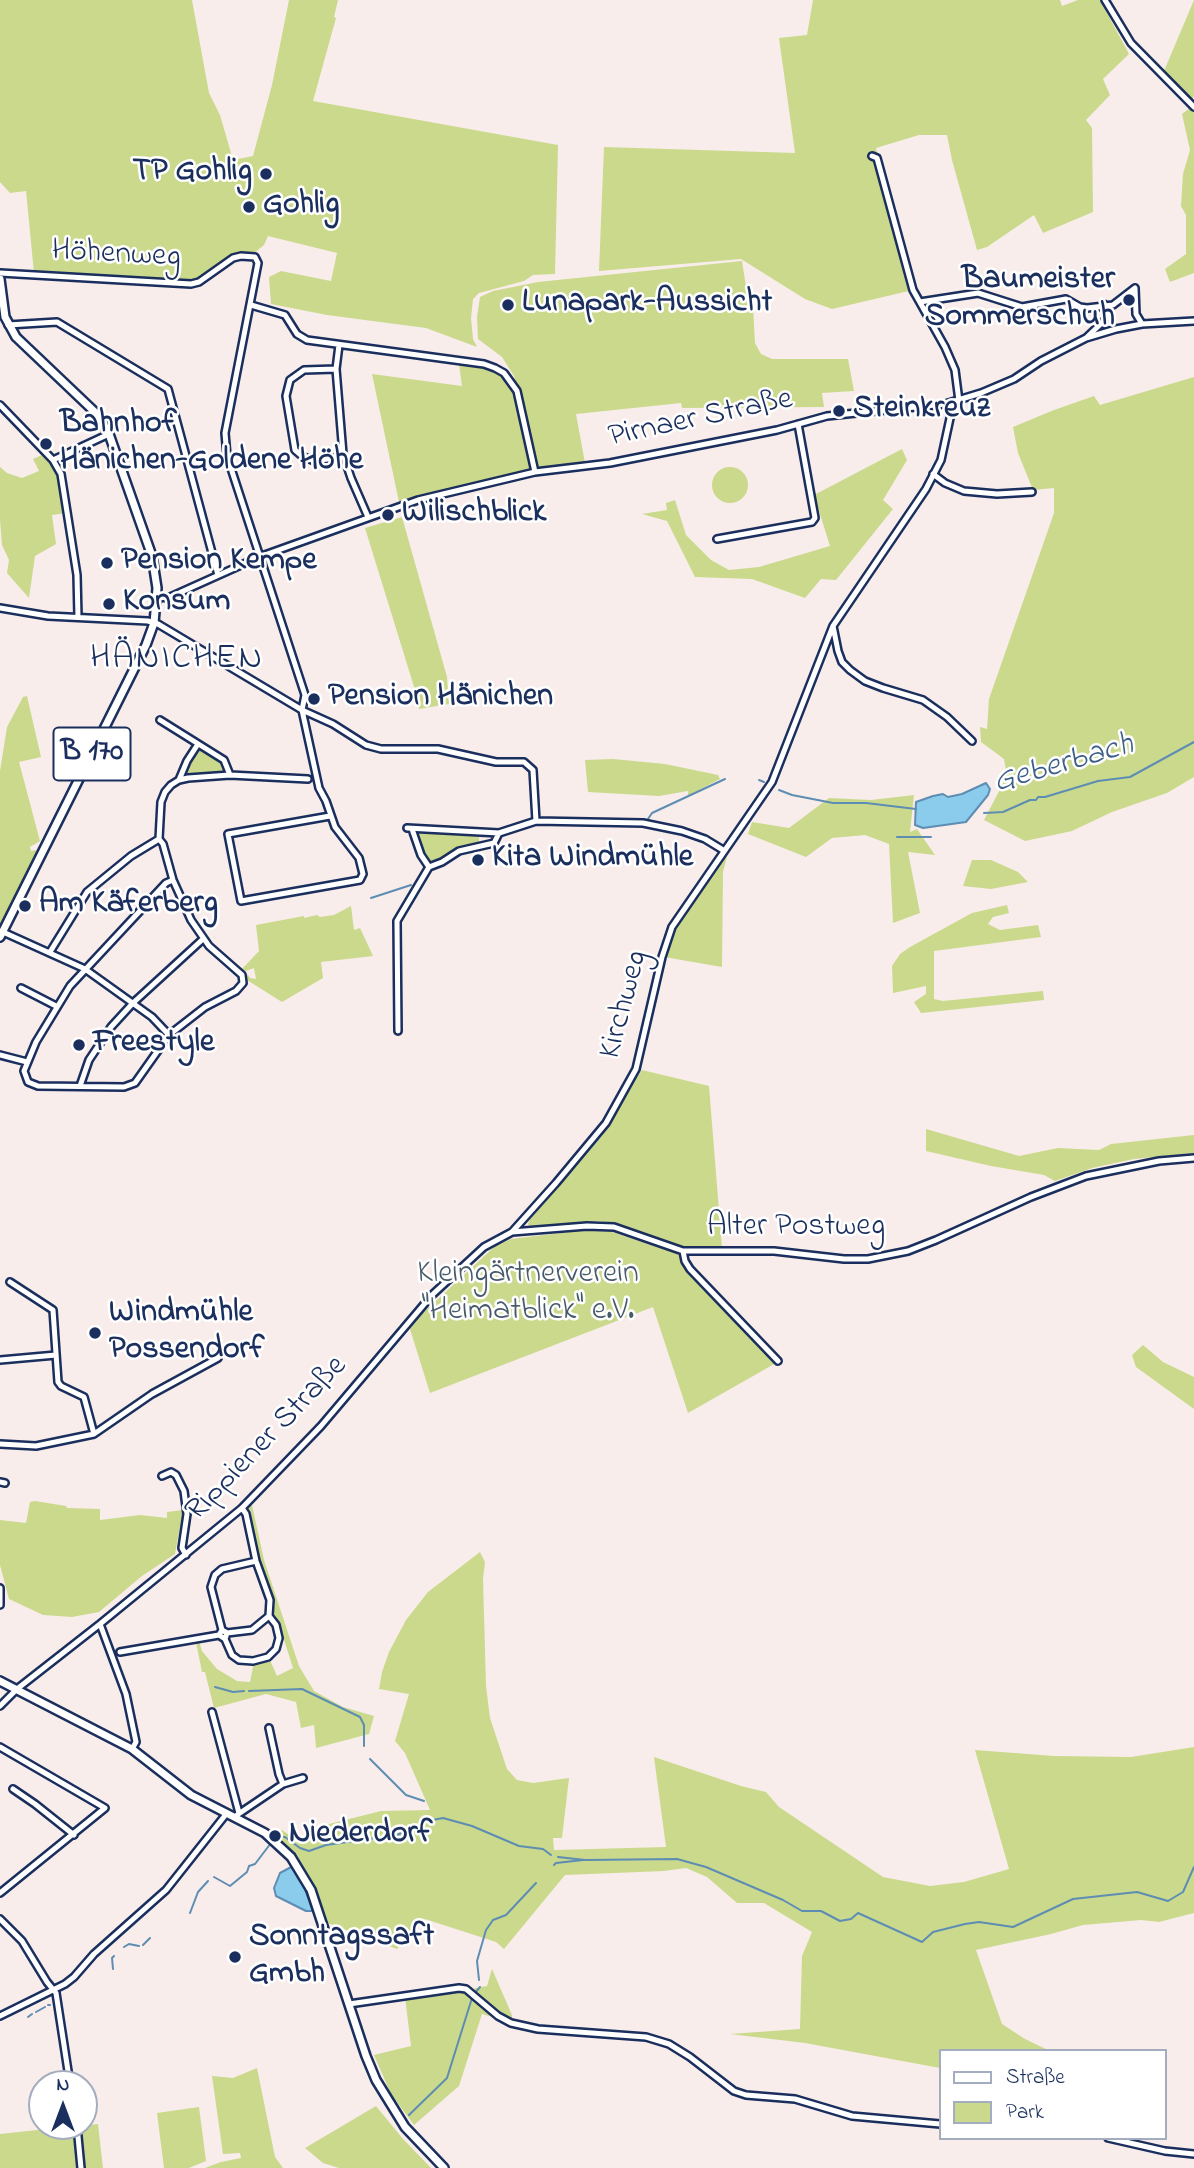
<!DOCTYPE html>
<html>
<head>
<meta charset="utf-8">
<style>
	body { margin:0 }
	#map { position:relative; width:1194px; height:2168px; overflow:hidden; background:#f8edea; font-family:"Indie Flower",sans-serif }
	canvas { display:block }
	.legend { position:absolute; left:939px; top:2049px; width:228px; height:91px; box-sizing:border-box; background:#fff; border:2px solid #a4acbf; margin:0; padding:9px 12px; list-style:none; font-size:21px; color:#1b2f5e }
	.legend li { display:flex; align-items:center; gap:14px; height:35px }
	.legend b { width:35px; border:2px solid #a4acbf }
	.north { position:absolute; left:28px; top:2070px; width:70px; height:70px; box-sizing:border-box; background:#fff; border:2px solid #a4acbf; border-radius:50%; rotate:0deg; font-size:19px; font-weight:700; line-height:28px; text-align:center; color:#1b2f5e }
	.north::after { content:''; display:block; margin:auto; width:24px; height:32px; background:#1b2f5e; clip-path:polygon(50% 0,100% 100%,50% 72%,0 100%) }
</style>
</head>
<body>
<div id="map">
<canvas width="1194" height="2168"></canvas>
<ul class="legend">
<li><b style="height:9px;background:#fff"></b>Straße</li>
<li><b style="height:19px;background:#cbd98c"></b>Park</li>
</ul>
<div class="north">N</div>
</div>
<script>
const c = document.querySelector('canvas').getContext('2d');
c.lineJoin = 'round';
function fill(path, color) { c.fillStyle = color; c.fill(path, 'evenodd'); }
const poly = rows => new Path2D(rows.map(r => 'M' + r).join(''));
function strokePath(path, color, width, dash) { c.strokeStyle = color; c.lineWidth = width; c.lineCap = dash ? 'butt' : 'round'; c.setLineDash(dash || []); c.stroke(path); }
function label(font, color, halo, rows, align = 'center') {
  c.font = font + ' "Indie Flower",sans-serif'; c.lineWidth = 5; c.setLineDash([]); c.textBaseline = 'middle'; c.strokeStyle = halo; c.fillStyle = color; for (const [text, x, y, turn = 0] of rows) {
    c.save(); c.translate(x, y); c.rotate((+turn || 0) * Math.PI / 180); c.textAlign = isNaN(turn) ? turn : align; if (halo) c.strokeText(text, 0, 0); c.fillText(text, 0, 0); c.restore();
  }
}
fill(poly([
	[0,0,192,0,209,93,220,115,233,160,253,156,272,85,289,0,338,0,334,17,336,18,313,101,558,145,555,274,533,275,524,281,479,293,473,299,471,318,473,339,477,347,426,328,327,315,271,304,269,277,281,271,331,281,337,253,268,236,264,245,253,254,241,254,191,283,34,273,26,191,10,193,0,182],
	[813,0,1060,0,1062,6,1078,0,1100,0,1129,54,1103,79,1110,95,1086,120,1092,128,1093,212,1043,233,1034,215,987,247,977,250,952,160,947,135,919,135,876,148,913,290,832,309,805,299,741,259,599,271,604,147,795,153,779,38,807,35],
	[1194,0,1194,96,1191,101,1164,71],
	[1190,108,1194,111,1194,273,1170,282,1165,269,1186,254,1186,215,1181,206,1183,174,1190,150,1182,114],
	[742,261,749,306,753,307,755,343,761,354,772,359,848,359,854,391,822,393,824,407,682,408,681,403,576,414,585,463,535,468,514,376,502,357,478,339,477,317,480,297,493,291,538,282],
	[459,364,483,366,495,370,503,376,515,392,532,469,399,502,372,374,462,386],
	[1194,377,1194,777,1167,793,1112,812,1072,831,1025,841,984,820,1007,776,1004,759,981,742,980,727,987,729,989,699,1054,513,1054,488,1033,490,1018,453,1013,427,1054,410,1094,396,1100,405],
	[902,449,907,460,883,500,893,509,836,580,821,579,805,598,752,579,695,577,667,521,642,514,667,510,666,503,675,500,686,535,711,560,729,570,759,567,830,546,814,495],
	[42,455,57,470,61,482,66,513,52,515,56,544,35,556,29,598,7,573,9,560,2,545,0,520,0,467,7,473,22,478,39,471,33,459],
	'712 485a18 18 0 1 1 36 0a18 18 0 1 1-36 0Z',
	[402,517,447,677,449,704,419,709,415,690,365,528],
	[27,696,41,757,19,762,40,841,30,847,31,851,36,850,38,854,0,925,0,771,7,727,23,697],
	[201,749,221,760,225,765,223,773,190,775,186,771,196,751],
	[613,759,665,764,718,775,720,779,688,796,688,791,659,796,588,792,585,760],
	[914,795,910,832,917,829,935,855,908,852,920,913,893,923,889,844,865,835,832,838,806,857,748,834,752,822,789,828,829,798,871,800],
	[420,833,479,835,479,844,461,846,433,862,427,859,423,851,417,837],
	[729,849,723,872,722,967,664,957,673,927],
	[972,860,991,860,1018,872,1028,882,991,889,963,886],
	[1007,905,1009,913,993,917,988,924,1000,930,1038,925,1041,937,934,951,934,999,943,1001,1043,991,1044,1000,921,1013,914,1002,926,994,926,986,893,993,892,966,900,954,910,947,972,913],
	[351,906,354,930,360,928,373,956,321,962,323,978,282,1002,247,980,246,976,248,975,250,978,256,979,254,968,246,971,242,969,259,951,256,925,304,916,304,918,317,915,320,917,334,915],
	[642,1070,709,1086,722,1248,685,1247,624,1226,599,1221,530,1227,528,1224,530,1219,562,1182,578,1161,588,1152],
	[926,1129,1019,1156,1058,1148,1099,1150,1111,1144,1194,1135,1194,1153,1134,1159,1092,1168,1055,1181,1044,1175,991,1166,926,1151],
	[585,1230,612,1232,678,1254,686,1270,694,1279,776,1363,688,1413,653,1307,430,1393,409,1326,494,1247,511,1239],
	[1143,1345,1163,1362,1194,1377,1194,1409,1136,1367,1132,1355],
	[35,1501,66,1506,67,1508,100,1509,100,1520,140,1515,167,1518,167,1512,183,1510,175,1554,142,1576,99,1612,72,1617,43,1615,9,1599,0,1565,0,1520,26,1523,30,1502],
	[252,1505,264,1560,299,1666,314,1691,343,1707,374,1716,369,1734,316,1748,314,1725,301,1728,296,1702,266,1694,214,1708,205,1672,202,1672,196,1642,199,1641,202,1651,217,1669,237,1681,250,1682,254,1662,269,1658,277,1676,293,1668,280,1627,273,1614,275,1601,259,1560,248,1507],
	[480,1552,485,1562,483,1579,486,1686,490,1718,507,1769,517,1780,533,1783,569,1778,562,1838,553,1838,554,1850,666,1847,654,1757,741,1786,766,1792,779,1807,883,1877,930,1886,964,1882,1009,1869,975,1750,1054,1756,1131,1757,1194,1747,1194,1913,1159,1922,1141,1920,1083,1925,1051,1934,976,1950,1002,2024,1025,2039,1050,2051,940,2051,940,2068,805,2043,730,2034,800,2029,802,1956,812,1932,764,1903,737,1903,707,1877,686,1868,664,1871,565,1875,504,1949,496,1942,425,1919,397,1949,322,1921,293,1856,275,1836,282,1830,303,1844,329,1824,381,1811,430,1810,405,1753,395,1741,409,1694,379,1689,382,1672,389,1652,406,1620,428,1592],
	[492,1969,512,2015,512,2020,496,2013,472,1993,475,1988,487,1986],
	[452,1990,469,1994,496,2018,482,2014,459,2086,414,2125,391,2094,374,2055,411,2046,405,1997],
	[257,2068,275,2157,283,2168,205,2168,221,2162,241,2158,240,2153,223,2154,212,2076,233,2078],
	[376,2106,403,2139,431,2168,339,2168,323,2163,305,2148],
	[199,2107,206,2161,189,2168,164,2168,157,2113],
	[98,2124,103,2168,83,2168,78,2126],
	[74,2126,79,2168,0,2168,0,2134]
]), '#cbd98c');
const water = poly([
	[986,783,990,789,988,795,966,822,923,828,915,825,916,802,933,796,943,794,948,797,962,794,986,783],
	[293,1866,303,1884,313,1911,306,1911,276,1896,274,1888,280,1873,293,1866]
]);
fill(water, '#8bcbeb');
strokePath(water, '#5e8db3', 2);
strokePath(poly([
	[759,780,764,782],
	[779,790,792,795,833,803,866,803,916,809],
	[984,813,1003,812,1030,800,1036,800,1038,797,1045,797,1098,781,1130,777,1194,742],
	[648,819,652,813,725,779],
	[897,837,931,837],
	[371,898,411,885],
	[215,1687,233,1692,244,1691],
	[249,1691,302,1689,360,1717,364,1725,364,1746],
	[370,1759,406,1795,424,1801],
	[280,1837,285,1837,300,1848,309,1851,326,1845,397,1835,427,1821,443,1818,472,1826,519,1846,543,1849,551,1855],
	[558,1857,585,1860,677,1859,706,1867,783,1900,802,1911,821,1911,840,1921,851,1919,858,1913,922,1942,933,1932,965,1924,979,1922,1013,1927,1073,1899,1137,1892,1168,1901,1183,1892,1194,1867],
	[554,1865,556,1863,583,1860],
	[214,1877,230,1886,247,1872,249,1866,255,1864,271,1843],
	[190,1913,198,1892,208,1881],
	[143,1945,150,1938],
	[124,1947,129,1944,139,1946],
	[113,1969,112,1958,114,1956],
	[479,1980,477,1961,486,1930,493,1920,506,1915,536,1883],
	[475,1993,480,1987],
	[48,2005,50,2005],
	[36,2012,45,2007],
	[28,2017,32,2014],
	[409,2115,447,2078,472,1998]
]), '#5e8db3', 2);
const minor = poly([
	[1105,0,1131,43,1194,107],
	[872,156,877,158,913,290,945,347,955,370,959,401],
	[0,273,191,284,199,282,233,258,241,256,255,257,258,263,225,433,227,456,305,695,302,710,319,788,326,801,335,827,359,858,363,874,360,880,241,901,228,834,330,816],
	[920,302,978,293,1022,307,1066,299,1080,307,1087,308,1113,305,1135,288,1136,314,1142,324],
	[251,305,285,315,297,334,307,340,484,364,495,368,504,373,517,391,535,472],
	[8,325,57,322,168,389,218,575],
	[1086,338,1109,316,1104,304],
	[339,345,336,369,343,454,351,478,368,517],
	[336,369,304,370,290,380,286,396,295,450,302,456,314,461,334,458,343,454],
	[0,405,53,460,61,474,77,575,78,617],
	[53,460,109,434],
	[933,474,945,483,964,491,997,494,1032,492],
	[717,539,812,522,815,518,798,424],
	[157,598,170,597,259,557,418,500,535,472,610,463,777,430,827,416,945,404,981,393,1014,379,1041,361,1086,338,1116,329,1142,324,1194,321],
	[0,608,48,616,148,621,158,624,302,710,333,724,366,745,381,749,438,749,496,762,524,762,533,770,536,821],
	[833,626,838,651,842,662,850,670,865,681,883,688,923,700,947,717,972,741],
	[160,720,224,760,230,775,308,779],
	[179,780,187,761,198,744],
	[407,828,499,833,536,821,643,823,682,831,705,839,723,850],
	[412,829,421,855,429,867],
	[429,867,442,862,459,851,494,843,499,833],
	[173,880,166,883,70,986,36,1042,24,1071,28,1082,38,1086,124,1087,135,1083,169,1035,205,1007,236,991,243,983,242,975,209,946,191,920,173,880,163,844,159,839,161,802,165,792,171,785,179,780,188,778,230,775],
	[3,932,85,969,152,1017,169,1035],
	[50,952,87,892,131,856,159,839],
	[21,988,56,1006],
	[398,1031,397,921,429,867],
	[0,1055,27,1062],
	[80,1086,89,1060,111,1027,133,1003,203,939],
	[512,1232,556,1183,606,1123,636,1069,662,957,672,927,772,782,833,626,926,489,941,460,952,409,958,402],
	[683,1251,685,1261,690,1269,778,1361],
	[10,1282,53,1310,58,1382,61,1386,84,1397,94,1434],
	[0,1360,56,1355],
	[0,1444,36,1446,94,1434,152,1394,218,1358],
	[162,1476,171,1472,176,1475,184,1491,187,1514,182,1548,186,1555],
	[0,1482,5,1483],
	[0,1588,0,1605],
	[100,1624,126,1694,136,1742,132,1749],
	[222,1630,219,1635,225,1639,227,1633,222,1630,211,1587,215,1575,222,1569,256,1561],
	[227,1633,252,1630,269,1616],
	[225,1639,232,1655,239,1660,253,1661,268,1657,276,1649,279,1638,276,1625,269,1616,270,1600,256,1561,246,1514,242,1508],
	[120,1652,219,1635],
	[0,1706,17,1689,100,1624,242,1508,321,1426,432,1295,484,1247,512,1232,587,1226,614,1227,683,1251,774,1251,844,1259,868,1259,908,1251,936,1240,1031,1197,1086,1176,1159,1161,1194,1158],
	[212,1712,239,1813],
	[269,1728,279,1774,283,1784],
	[0,1747,105,1808,0,1893],
	[13,1789,35,1804,74,1835],
	[237,1815,283,1784,303,1778],
	[0,1919,22,1941,47,1982,56,1993,70,2084],
	[349,2004,459,1988,466,1989,498,2016,511,2023,538,2029,646,2037,669,2044,690,2057,734,2091,746,2095,795,2099,852,2116,940,2124],
	[0,2016,65,1984,74,1977,94,1954,166,1890,227,1813],
	[77,2126,81,2168],
	[1108,2138,1165,2151,1194,2154]
]);
const major = poly([
	[0,279,5,317,16,337,98,415,109,434,152,556,157,588,154,623,146,645,0,937],
	[0,1681,132,1749,191,1795,265,1833,291,1857,311,1890,366,2056,376,2080,405,2127,444,2168]
]);
strokePath(minor, '#1b2f5e', 10);
strokePath(major, '#1b2f5e', 12);
strokePath(minor, '#fff', 5);
strokePath(major, '#fff', 7);
for (const [x, y, r, color] of [
	[266,174,7,"#1b2f5e"],
	[249,207,7,"#1b2f5e"],
	[1129,300,7,"#1b2f5e"],
	[508,305,7,"#1b2f5e"],
	[839,411,7,"#1b2f5e"],
	[46,444,7,"#1b2f5e"],
	[388,515,7,"#1b2f5e"],
	[107,563,7,"#1b2f5e"],
	[109,604,7,"#1b2f5e"],
	[314,699,7,"#1b2f5e"],
	[478,860,7,"#1b2f5e"],
	[25,906,7,"#1b2f5e"],
	[79,1045,7,"#1b2f5e"],
	[95,1333,7,"#1b2f5e"],
	[275,1836,7,"#1b2f5e"],
	[235,1957,7,"#1b2f5e"]
]) { const dot = new Path2D(); dot.arc(x, y, r, 0, 2 * Math.PI); c.fillStyle = color; c.fill(dot); strokePath(dot, '#fff', 2.5); }
for (const [x, y, w] of [
	[92,754,77]
]) { const box = new Path2D(); box.roundRect(x - w / 2, y - 26.5, w, 53, 5); c.fillStyle = '#fff'; c.fill(box); strokePath(box, '#1b2f5e', 2); }
label('bold 30px', '#1b2f5e', null, [
	["B 170",92,754]
]);
label('bold 32px', '#1b2f5e', '#fff', [
	["TP Gohlig",252,174,"right"],
	["Gohlig",263,207],
	["Baumeister",1115,282,"right"],
	["Sommerschuh",1115,319,"right"],
	["Lunapark-Aussicht",522,305],
	["Steinkreuz",853,411],
	["Bahnhof",60,426],
	["Hänichen-Goldene Höhe",60,463],
	["Wilischblick",402,515],
	["Pension Kempe",121,563],
	["Konsum",123,604],
	["Pension Hänichen",328,699],
	["Kita Windmühle",492,860],
	["Am Käferberg",39,906],
	["Freestyle",93,1045],
	["Windmühle",109,1315],
	["Possendorf",109,1352],
	["Niederdorf",289,1836],
	["Sonntagssaft",249,1939],
	["Gmbh",249,1976]
], 'left');
label('32px', '#1b2f5e', '#fff', [
	["Höhenweg",116,256,3],
	["Pirnaer Straße",701,420,-12],
	["Kirchweg",626,1005,-75],
	["Alter Postweg",796,1229],
	["Rippiener Straße",268,1440,-46]
]);
label('32px', '#475a6a', '#fff', [
	["Kleingärtnerverein",528,1276],
	["\"Heimatblick\" e.V.",528,1313]
]);
label('italic 33px', '#3d5e88', '#fff', [
	["Geberbach",1064,766,-16]
]);
c.letterSpacing = '2px';
label('35px', '#1b2f5e', '#fff', [
	["HÄNICHEN",177,661]
]);
c.letterSpacing = '0px';
</script>
</body>
</html>
